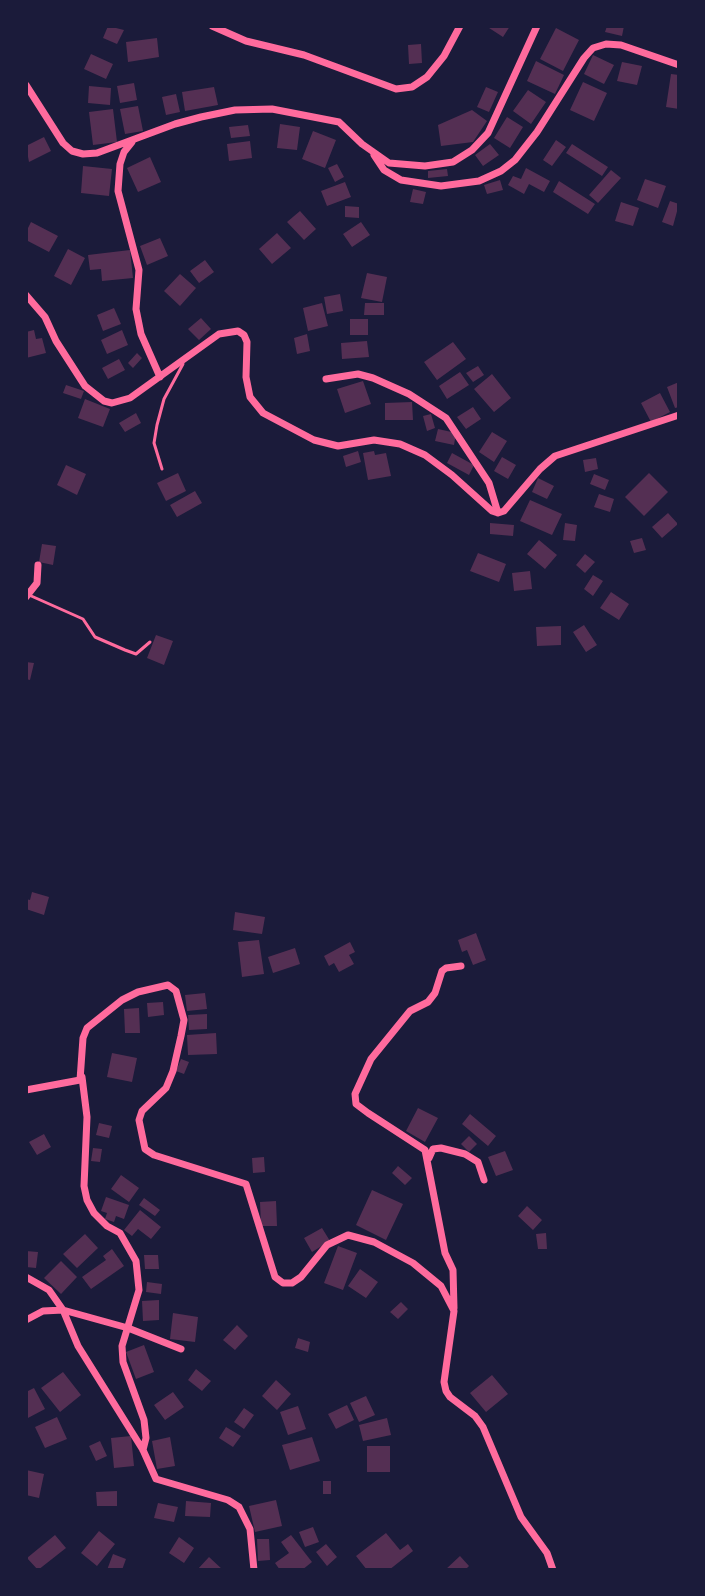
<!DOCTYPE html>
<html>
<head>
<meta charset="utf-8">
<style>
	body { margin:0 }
	#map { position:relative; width:705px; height:1596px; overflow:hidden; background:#1b1b3a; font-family:"Exo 2",sans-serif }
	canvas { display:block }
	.frame { position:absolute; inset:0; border:28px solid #1b1b3a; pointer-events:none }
</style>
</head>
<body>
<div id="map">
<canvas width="705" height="1596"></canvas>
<div class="frame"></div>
</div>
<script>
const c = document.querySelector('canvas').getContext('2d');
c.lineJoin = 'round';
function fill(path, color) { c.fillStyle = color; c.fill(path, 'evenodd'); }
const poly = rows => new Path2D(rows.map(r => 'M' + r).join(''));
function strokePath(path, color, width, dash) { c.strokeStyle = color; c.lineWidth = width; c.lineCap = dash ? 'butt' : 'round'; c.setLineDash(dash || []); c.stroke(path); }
fill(poly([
	[108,26,124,30,117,44,103,38],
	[486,26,510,26,503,37],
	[607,26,624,26,622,36,605,32],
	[556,28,579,40,563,71,540,59],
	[157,38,159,57,128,62,126,42],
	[421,44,422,63,409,64,408,45],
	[91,54,113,64,106,79,84,69],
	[593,55,614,65,604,84,584,74],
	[536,61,564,75,555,94,527,81],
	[622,62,642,66,637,85,617,81],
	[671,74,679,75,679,109,666,107],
	[583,82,607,93,594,121,570,110],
	[134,83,137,100,120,103,117,86],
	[89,86,111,88,110,105,88,103],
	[214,87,218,105,185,111,182,92],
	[486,87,498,92,489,112,477,107],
	[528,90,546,102,531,124,513,111],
	[176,94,180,112,166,115,162,97],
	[138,106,143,131,125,134,120,109],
	[113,109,117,142,93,145,89,112],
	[472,110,487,121,473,142,441,146,438,125],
	[507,117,523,127,510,148,494,138],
	[280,124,300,127,297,150,277,148],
	[248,125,250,136,231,138,229,127],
	[313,131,336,140,325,168,302,159],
	[44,137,51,151,29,162,26,146],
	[556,140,566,147,552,166,543,160],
	[250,141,252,158,229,161,227,144],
	[490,144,499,155,483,166,475,155],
	[572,144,608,167,602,176,566,153],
	[150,157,161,182,138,192,127,168],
	[337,164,344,177,335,182,328,168],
	[83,166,112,169,109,196,81,193],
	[526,168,550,181,544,192,529,184,524,194,508,185,513,176,521,179],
	[447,169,448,176,428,178,428,171],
	[611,170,621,178,598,203,589,195],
	[645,179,666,186,658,208,637,200],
	[500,180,503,190,487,194,484,185],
	[559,181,595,204,588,214,553,192],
	[345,182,351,197,327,206,321,191],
	[413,189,426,192,423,204,410,202],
	[670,201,679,204,673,226,662,222],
	[621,202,639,208,633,226,615,221],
	[345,206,359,207,359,218,345,217],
	[300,211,316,229,304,240,287,222],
	[31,222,58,236,49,252,26,240,26,232],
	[361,222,370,235,352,247,343,234],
	[277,233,291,248,272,264,259,249],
	[160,238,168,256,147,265,140,246],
	[68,249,85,258,71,285,54,276],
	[130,250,133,278,102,281,101,269,90,270,88,255],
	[205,260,214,272,199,283,190,271],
	[367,273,387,277,382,302,361,298],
	[180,274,196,288,180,306,164,291],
	[340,294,343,311,327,314,324,297],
	[322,303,328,326,308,331,303,308],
	[365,303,384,303,384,315,364,315],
	[114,308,121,324,103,331,97,315],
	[201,318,211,329,199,340,188,329],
	[350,319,368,319,368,335,350,335],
	[34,330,36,339,42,338,46,353,26,358,26,332],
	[122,330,128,345,107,354,101,340],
	[307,334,310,351,297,354,294,338],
	[367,341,369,357,342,359,341,343],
	[453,342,466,359,437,380,424,362],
	[137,353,142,358,133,368,128,363],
	[119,359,125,370,108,379,102,368],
	[478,366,484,375,473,382,466,373],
	[460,372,469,385,447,399,439,386],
	[492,374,511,398,494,412,474,389],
	[363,381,371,404,345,413,337,389],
	[679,382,679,407,675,408,667,387],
	[66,385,84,391,81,399,63,393],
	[660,393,670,412,651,422,641,403],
	[85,399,110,409,103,427,78,418],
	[412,402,413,420,385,420,385,403],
	[473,407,481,419,466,429,457,417],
	[136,413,141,423,125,432,119,423],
	[431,414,435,428,427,431,423,416],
	[438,429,456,433,454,445,435,441],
	[492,432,507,441,494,462,479,452],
	[358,451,361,462,346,467,343,456],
	[374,451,375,455,386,453,391,476,368,480,363,453],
	[452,453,474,465,469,475,447,463],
	[502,457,516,465,508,479,494,471],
	[596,458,598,469,585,472,583,460],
	[66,465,86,474,77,495,57,485],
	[178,473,186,491,166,501,157,483],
	[649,473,668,492,644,516,625,497],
	[594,474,609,480,605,490,590,484],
	[538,478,554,486,547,499,532,492],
	[195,491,202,503,177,517,170,505],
	[599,494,614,499,610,512,594,507],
	[530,500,562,514,552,535,520,521],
	[668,513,678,524,662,538,652,527],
	[490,523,514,525,513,536,490,534],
	[565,523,577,525,575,541,563,540],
	[642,538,646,550,634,553,630,541],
	[539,540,557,555,545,569,527,554],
	[42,544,56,546,53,565,39,562],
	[478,553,506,564,499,582,470,571],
	[585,554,595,562,585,573,576,565],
	[530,571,532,589,514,591,512,573],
	[593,575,603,581,593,596,584,589],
	[611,592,629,604,619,620,600,608],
	[584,625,597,645,586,652,573,632],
	[561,626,561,645,537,646,536,627],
	[156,635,173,641,164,665,147,658],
	[26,662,34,663,30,680,26,679],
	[32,892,49,897,44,915,26,909,26,899,30,900],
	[235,912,265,917,262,934,233,930],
	[476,933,486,960,473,965,467,950,462,952,458,940],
	[259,940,264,974,242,977,238,942],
	[350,942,355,952,349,955,354,964,339,972,334,963,329,966,324,956],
	[295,948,300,964,273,973,268,957],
	[205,993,207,1009,187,1011,185,995],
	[163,1002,164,1015,148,1017,147,1003],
	[139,1008,140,1033,125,1033,124,1009],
	[207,1014,207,1029,189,1030,188,1015],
	[216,1033,217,1054,188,1055,187,1035],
	[112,1053,137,1058,132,1082,107,1077],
	[181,1059,189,1062,184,1074,176,1071],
	[418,1108,438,1118,425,1142,406,1131],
	[470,1114,496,1136,488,1146,462,1124],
	[99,1123,112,1126,109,1138,96,1135],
	[44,1134,51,1147,37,1155,29,1142],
	[469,1136,477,1144,469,1152,461,1144],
	[93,1148,102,1149,100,1162,91,1161],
	[505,1151,513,1170,496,1176,488,1157],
	[264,1157,265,1172,253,1173,252,1158],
	[398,1166,412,1178,405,1185,392,1173],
	[121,1175,139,1188,129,1202,111,1189],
	[372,1190,403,1204,386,1240,356,1225],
	[106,1197,129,1205,124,1219,116,1216,114,1222,105,1219,107,1213,101,1211],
	[144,1198,160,1210,155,1216,139,1205],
	[276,1201,277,1226,261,1226,260,1202],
	[527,1206,542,1220,533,1230,518,1216],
	[140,1210,161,1227,151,1239,138,1229,132,1236,124,1230],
	[322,1228,330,1241,312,1252,304,1238],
	[546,1233,547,1249,538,1249,536,1234],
	[85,1234,98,1248,77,1268,63,1254],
	[338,1246,357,1253,343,1290,324,1283],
	[112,1249,124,1266,91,1289,82,1277,106,1260,103,1256],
	[26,1251,38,1252,36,1268,26,1267],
	[144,1255,158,1255,159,1269,145,1269],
	[61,1261,77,1277,61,1294,44,1278],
	[360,1269,378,1282,366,1298,348,1286],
	[147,1282,162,1284,161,1294,146,1292],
	[159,1300,159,1320,143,1321,142,1301],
	[401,1302,408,1309,398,1319,390,1312],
	[173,1313,198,1317,195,1342,170,1339],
	[237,1325,248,1336,235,1350,223,1340],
	[298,1338,310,1342,308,1352,295,1348],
	[144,1345,154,1372,136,1379,126,1352],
	[196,1369,211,1381,202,1391,188,1380],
	[63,1372,81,1395,60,1412,41,1388],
	[492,1375,508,1394,486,1412,470,1393],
	[276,1380,291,1394,277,1410,262,1396],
	[34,1388,45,1409,26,1419,26,1392],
	[173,1392,184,1407,165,1420,154,1405],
	[366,1396,375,1415,359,1422,350,1403],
	[347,1405,354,1420,336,1429,328,1414],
	[298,1406,306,1429,288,1435,280,1412],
	[244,1408,254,1415,244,1429,234,1422],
	[57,1417,67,1439,45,1448,35,1427],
	[387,1418,391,1435,363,1441,359,1425],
	[226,1427,241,1436,233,1447,219,1438],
	[131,1436,134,1466,114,1468,111,1438],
	[170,1437,175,1466,157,1469,152,1441],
	[312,1437,320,1461,290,1470,282,1445],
	[100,1441,107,1456,96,1461,89,1446],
	[367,1446,390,1446,390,1472,367,1472],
	[26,1470,44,1474,39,1498,26,1495],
	[323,1481,331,1481,331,1494,323,1494],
	[117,1491,117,1506,97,1506,96,1492],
	[276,1500,282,1526,255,1532,249,1506],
	[186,1501,211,1503,210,1517,185,1516],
	[158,1503,178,1507,174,1522,154,1518],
	[313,1527,319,1542,305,1547,299,1532],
	[99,1531,115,1544,97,1566,81,1553],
	[386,1533,400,1550,408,1544,413,1551,389,1570,367,1570,356,1556],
	[55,1535,66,1548,38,1570,27,1558],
	[291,1535,312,1562,302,1570,280,1570,275,1563,289,1553,281,1542],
	[179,1537,194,1548,184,1563,169,1553],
	[257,1539,269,1539,270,1560,258,1561],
	[326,1544,337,1557,327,1566,316,1552],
	[113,1554,126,1559,122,1570,107,1570],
	[460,1556,469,1566,465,1570,445,1570],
	[209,1557,223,1570,197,1570]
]), '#542f53');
strokePath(poly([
	[162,469,154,443,157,425,164,399,183,364],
	[29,595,83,619,95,637,125,650,136,654,150,642]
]), '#ff6b9d', 3);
strokePath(poly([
	[212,26,246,41,304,55,396,89,412,87,427,77,444,56,460,26],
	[26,85,63,143,72,151,83,154,97,153,175,124,201,117,235,110,272,109,339,122,362,144,389,163,425,166,453,162,472,150,488,133,537,26],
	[132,142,124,152,120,164,118,191,139,270,136,309,141,334,160,377],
	[374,155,384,170,401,180,441,186,479,181,501,171,515,160,537,132,584,58,593,48,606,44,621,45,679,65],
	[26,295,45,317,56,341,85,386,104,401,112,403,130,398,219,334,238,331,244,335,247,342,246,377,250,397,263,413,314,440,338,446,374,440,400,444,425,455,452,475,492,511,498,513,504,511,540,469,555,456,679,415],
	[326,379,358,374,373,378,409,394,446,418,489,483,498,513],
	[26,597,37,583,38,565],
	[82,1077,87,1117,84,1186,87,1200,94,1213,107,1226,120,1233,136,1261,139,1290,122,1346,123,1362,144,1420,146,1438,143,1450],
	[26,1090,80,1080,83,1038,87,1028,122,1000,138,992,168,985,176,991,184,1020,181,1036,173,1071,166,1088,142,1111,139,1120,145,1149,154,1155,246,1184,275,1277,283,1283,292,1283,301,1277,327,1245,348,1235,374,1242,413,1263,441,1286,454,1311,444,1382,446,1391,450,1397,475,1416,483,1427,521,1517,547,1553,553,1570],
	[429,1158,433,1149,441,1148,465,1154,478,1162,484,1180],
	[26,1277,49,1290,63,1310,78,1346,143,1450,156,1479,228,1500,239,1507,250,1529,254,1570],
	[454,1308,453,1270,445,1253,425,1150,368,1113,356,1104,355,1094,371,1059,410,1011,428,1002,435,993,442,971,446,968,461,966],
	[26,1320,43,1311,63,1310,128,1328,181,1349]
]), '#ff6b9d', 7);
</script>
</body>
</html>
